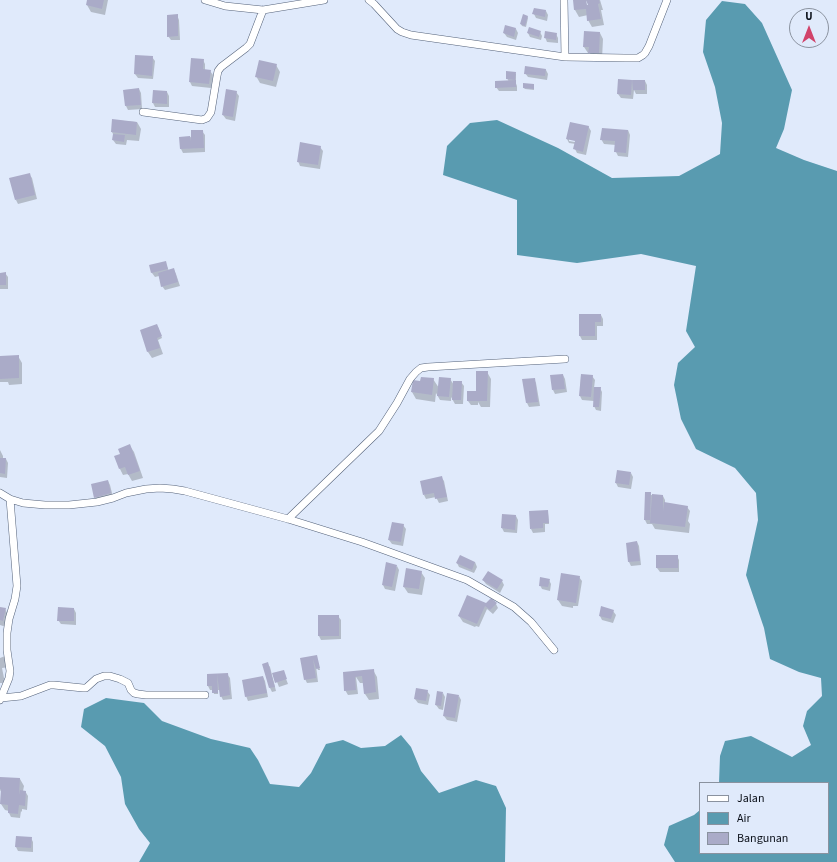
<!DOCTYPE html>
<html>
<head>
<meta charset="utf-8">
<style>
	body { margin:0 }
	#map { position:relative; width:837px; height:862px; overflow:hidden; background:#e0eafb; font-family:"Source Sans 3",sans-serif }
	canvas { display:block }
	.legend { position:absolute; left:699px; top:782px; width:130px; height:72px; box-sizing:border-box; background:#e0eafb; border:1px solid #8a929f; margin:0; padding:5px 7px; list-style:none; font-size:12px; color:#080d16 }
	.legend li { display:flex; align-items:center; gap:8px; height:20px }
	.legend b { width:20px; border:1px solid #8a929f }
	.north { position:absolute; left:789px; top:8px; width:40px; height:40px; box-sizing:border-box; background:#e0eafb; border:1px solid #8a929f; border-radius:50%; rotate:0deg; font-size:11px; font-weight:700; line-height:16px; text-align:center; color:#080d16 }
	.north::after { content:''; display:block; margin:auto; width:14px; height:18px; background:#d1436a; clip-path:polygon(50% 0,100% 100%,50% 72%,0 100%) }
</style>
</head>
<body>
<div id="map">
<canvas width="837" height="862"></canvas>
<ul class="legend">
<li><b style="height:5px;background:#fff"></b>Jalan</li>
<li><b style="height:11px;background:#599bb0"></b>Air</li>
<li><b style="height:11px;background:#aaabc8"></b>Bangunan</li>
</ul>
<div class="north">U</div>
</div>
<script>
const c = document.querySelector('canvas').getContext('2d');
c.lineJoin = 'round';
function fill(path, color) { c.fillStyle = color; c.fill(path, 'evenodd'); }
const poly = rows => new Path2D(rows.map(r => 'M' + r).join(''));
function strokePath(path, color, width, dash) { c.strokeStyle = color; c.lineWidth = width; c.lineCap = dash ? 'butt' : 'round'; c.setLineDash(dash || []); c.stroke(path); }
fill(poly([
	[722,1,745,4,762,23,792,90,784,129,776,148,804,160,837,171,837,862,675,862,664,845,669,826,694,815,700,810,700,853,828,853,828,783,719,783,720,756,725,741,751,736,792,757,811,745,803,726,807,711,822,696,821,678,799,672,770,659,764,628,746,575,758,520,756,493,735,468,696,449,681,419,674,385,678,363,695,347,686,331,696,266,641,254,577,263,517,255,517,200,443,175,447,146,470,123,497,120,558,148,612,178,679,176,720,154,722,123,715,87,703,52,706,20],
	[106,698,144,703,162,721,211,739,250,748,258,760,270,784,299,787,311,773,326,744,343,740,361,748,385,746,401,735,411,747,421,771,439,793,476,780,496,786,506,808,505,862,139,862,150,843,139,829,125,804,121,777,105,746,81,727,84,709]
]), '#599bb0');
fill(poly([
	[88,0,108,0,105,15,91,12,87,5],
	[574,0,600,0,603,10,601,10,604,25,592,27,588,20,588,15,579,17,575,10],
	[585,1,587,1,589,6,586,6],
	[546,11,548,15,547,21,536,18,534,14],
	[177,15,179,20,180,40,171,40,168,36],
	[527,16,528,18,526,27,522,26,521,24],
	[516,29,518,33,516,40,507,37,504,33],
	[540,32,542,36,541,40,530,37,528,33],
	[600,33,603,39,602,59,593,59,590,53,588,53,584,47],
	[556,34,558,38,558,43,547,42,545,37],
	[136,56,152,57,155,61,153,79,138,78,135,74],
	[203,60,205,64,205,70,210,71,213,75,211,88,192,86,190,82],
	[276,65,280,72,276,87,260,83,256,76],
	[546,70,548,74,547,80,528,77,525,73],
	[515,73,516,74,516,81,515,81,517,86,517,91,499,91,496,87,509,82,507,78],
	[619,80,632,81,645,81,647,85,647,94,636,94,634,90,633,99,621,98,618,94],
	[533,85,534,87,534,90,525,89,524,88],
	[139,89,141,93,142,109,128,110,126,106,124,90],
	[227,90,236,92,239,96,235,121,226,119,223,115],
	[167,92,169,96,169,107,155,107,153,103],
	[113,120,137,122,141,129,139,141,127,140,126,145,116,144,113,140,114,136,112,132],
	[588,126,591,131,586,155,577,153,575,149,576,144,569,143,567,139],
	[569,139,580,141,580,143,569,141],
	[628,130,630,135,628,157,618,156,616,152,616,145,604,144,601,139],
	[202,131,205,135,205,152,183,153,181,149,180,138,192,137],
	[320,147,323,151,320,169,300,166,298,161],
	[29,174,32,178,37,199,18,204,16,200],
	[165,262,169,271,174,270,176,274,180,286,165,290,162,286,159,276,155,277,152,273,150,266],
	[0,273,5,273,8,277,8,289,0,289],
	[601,315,603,319,603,326,597,326,597,340,582,340,580,336],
	[158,327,162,338,158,340,163,354,152,358,148,352,141,331],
	[18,356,22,363,22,384,9,385,8,382,0,382,0,357],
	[487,372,491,379,490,407,481,407,478,402,478,405,471,405,468,401,468,392,477,396],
	[563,375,565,379,567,392,555,394,553,390],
	[581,375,592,376,595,380,594,388,600,388,602,392,601,411,596,410,594,406,594,401,582,400,580,396],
	[433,379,439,388,450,379,454,385,461,382,464,386,463,404,455,404,451,397,451,401,440,400,436,393,435,402,416,399,412,392,414,381,421,383],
	[534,379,536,383,540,406,529,407,527,403,524,380],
	[130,446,134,452,143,478,132,481,128,474,123,475,120,469,115,457,121,455],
	[0,450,3,456,3,459,6,459,8,463,7,478,0,477,0,479],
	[631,473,633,477,631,489,618,487,616,483],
	[441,477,444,481,448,501,439,503,436,497,426,499,424,495],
	[108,481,110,485,113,497,97,501,95,497],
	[646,493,650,493,651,495,663,496,665,500,665,503,687,507,690,511,688,521,690,524,689,533,655,529,652,524,647,524,645,520],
	[548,513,549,524,545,524,545,532,533,533,531,529],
	[516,516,518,520,517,533,504,532,502,528],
	[403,525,406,529,403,546,392,544,389,540],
	[637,542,639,546,641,565,631,566,629,562,627,544],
	[657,556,677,556,679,560,679,572,660,572,657,568],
	[475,562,477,567,474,573,459,567,457,563],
	[397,566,399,570,395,591,385,589,383,585],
	[421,572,425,578,422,595,408,593,404,587],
	[579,577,582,581,578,606,573,606,573,608,562,606,558,600],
	[483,580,502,581,504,585,500,593,486,584],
	[549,580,551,584,550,591,542,589,540,585],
	[496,604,498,608,493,614,487,609,479,627,476,626,475,627,463,622,459,616,487,605],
	[0,608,5,609,9,616,6,627,0,625],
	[74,609,76,613,76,625,61,624,58,620],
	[613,611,616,615,613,623,602,620,600,616],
	[338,616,341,620,341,639,321,640,319,636],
	[5,656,9,667,2,668,5,683,0,683,0,658],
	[301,658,317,658,320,670,318,670,316,666,318,682,307,683,305,679],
	[267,663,270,667,276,691,272,692,270,688],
	[373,670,377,677,379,699,369,700,365,694,364,683,360,683,356,677,358,694,348,695,345,690,354,673],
	[283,671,288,684,279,687,274,674],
	[227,674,230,678,232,699,223,700,221,696,220,690,218,690,218,694,214,694,213,690,210,690,208,686,208,675],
	[263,677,265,681,268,697,248,701,246,696],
	[427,691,430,695,428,705,418,703,415,699],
	[443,693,445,697,443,710,439,709,436,705],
	[459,696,461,700,457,722,447,720,444,716],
	[0,778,20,779,24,786,23,791,25,791,28,796,27,810,22,809,22,812,21,811,20,818,11,817,9,813,9,811,5,810,1,804,2,793,0,790],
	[31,838,33,842,33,852,18,851,16,847]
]), '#0003');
fill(poly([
	[87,0,104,0,102,9,86,5],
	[573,0,586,0,587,5,588,5,586,0,599,0,600,3,598,4,601,19,587,21,586,9,574,10],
	[534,8,546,10,545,17,532,14],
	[178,14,178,36,167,37,167,15],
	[523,14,528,16,525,26,520,24],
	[505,25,516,28,514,37,503,33],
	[529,27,541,31,539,37,527,33],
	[545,31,557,33,556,40,544,38],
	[584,31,600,32,599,53,588,53,589,47,583,47],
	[135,55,153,56,152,76,134,74],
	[191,58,204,59,203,69,211,70,209,84,189,82],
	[259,60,277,64,273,81,255,77],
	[525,66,546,69,545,76,524,74],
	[506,71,516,72,515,80,506,79],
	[618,79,632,80,645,80,645,90,633,90,632,80,631,95,617,94],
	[516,80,516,87,495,88,495,81],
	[523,83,534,84,534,89,523,88],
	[139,88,141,105,125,106,123,90],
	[226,89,237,91,233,117,222,115],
	[153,90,167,91,167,104,152,103],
	[112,119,137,122,136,135,111,132],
	[570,122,589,126,583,152,573,149,575,141,566,139],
	[602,128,628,130,626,153,614,152,615,141,600,140],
	[191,130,203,130,204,148,180,149,179,137,190,136,191,141],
	[113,134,125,135,124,142,112,140],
	[300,142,321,146,318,165,297,162],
	[30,173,35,195,15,200,9,178],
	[166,261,168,269,151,273,149,265],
	[174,268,178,282,161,287,158,273],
	[6,272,6,285,0,285,0,273],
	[579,314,601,314,601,322,595,322,595,336,579,336],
	[157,324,162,336,157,338,160,348,147,352,140,330],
	[19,355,19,378,0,379,0,356],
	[476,371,488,371,487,401,467,401,467,391,476,391],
	[563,374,565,389,552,390,550,375],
	[581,374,593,375,591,397,579,396],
	[421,377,434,378,432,395,411,392,413,380,420,381],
	[439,377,451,378,449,397,437,396],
	[535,378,538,402,526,403,522,379],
	[453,381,462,381,461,400,452,400],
	[594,387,601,387,599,407,593,407],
	[130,444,140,471,128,475,125,467,119,469,114,456,120,454,118,449],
	[0,458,6,458,5,474,0,473],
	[617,470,631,472,629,485,615,483],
	[442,476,447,497,435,499,434,493,423,495,420,481],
	[108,480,111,493,94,498,91,484],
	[645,492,651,492,650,520,644,520],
	[652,494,663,495,663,511,664,502,688,506,685,527,650,523],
	[548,510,549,523,543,523,543,528,530,529,529,511],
	[502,514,516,515,515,530,501,528],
	[392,522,404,524,401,542,388,540],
	[637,541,640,561,628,562,626,543],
	[460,555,475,562,472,570,456,563],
	[656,555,678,555,678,568,656,568],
	[386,562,397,565,392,587,382,585],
	[406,568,422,571,419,589,403,587],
	[488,571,503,580,497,589,482,580],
	[561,573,580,576,576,603,557,600],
	[540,577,550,579,548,587,539,586],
	[467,595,486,603,491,598,497,603,490,610,485,606,477,624,458,616],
	[601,606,614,610,611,619,599,616],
	[0,607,6,608,3,621,0,620],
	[58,607,74,608,74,621,57,621],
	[318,615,339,615,339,636,318,636],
	[317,655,320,668,316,669,313,659,316,678,304,680,300,658],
	[268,662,275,687,269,688,262,664],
	[374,669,376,692,364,694,362,676,355,677,356,690,344,691,343,672],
	[284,670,287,679,275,683,272,673],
	[228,673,230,695,220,697,217,674,218,693,212,693,212,686,207,686,207,674],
	[263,676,267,693,245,697,242,680],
	[416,688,428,690,426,701,414,699],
	[437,691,443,692,441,706,435,705],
	[447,693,459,695,455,718,443,716],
	[0,777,20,778,19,795,20,790,26,791,25,806,19,805,18,814,8,813,8,805,0,804,1,789,0,789],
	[16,836,32,837,31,848,15,847]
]), '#aaabc8');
const street = poly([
	[205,0,225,6,263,10,324,0],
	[369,0,374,4,397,29,402,32,411,35,565,57,625,58,638,58,643,55,645,53,649,46,667,0],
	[564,0,565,57],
	[143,112,202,120,207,118,211,112,217,76,218,71,221,67,246,48,250,44,263,10],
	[0,493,10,499,23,503,45,505,69,505,97,502,113,498,126,493,146,489,160,488,173,489,185,491,288,519,362,542,467,580,514,607,531,622,554,650],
	[288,519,379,431,397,403,410,379,416,372,421,368,428,367,565,359],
	[1,698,21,696,50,685,54,685,83,688,86,688,96,679,104,676,110,676,120,679,128,683,131,690,134,693,138,694,146,695,205,695],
	[0,700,9,678,10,671,7,650,7,633,9,619,15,599,17,586,10,499]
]);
strokePath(street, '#54627a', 8);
strokePath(street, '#fff', 7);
</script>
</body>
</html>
